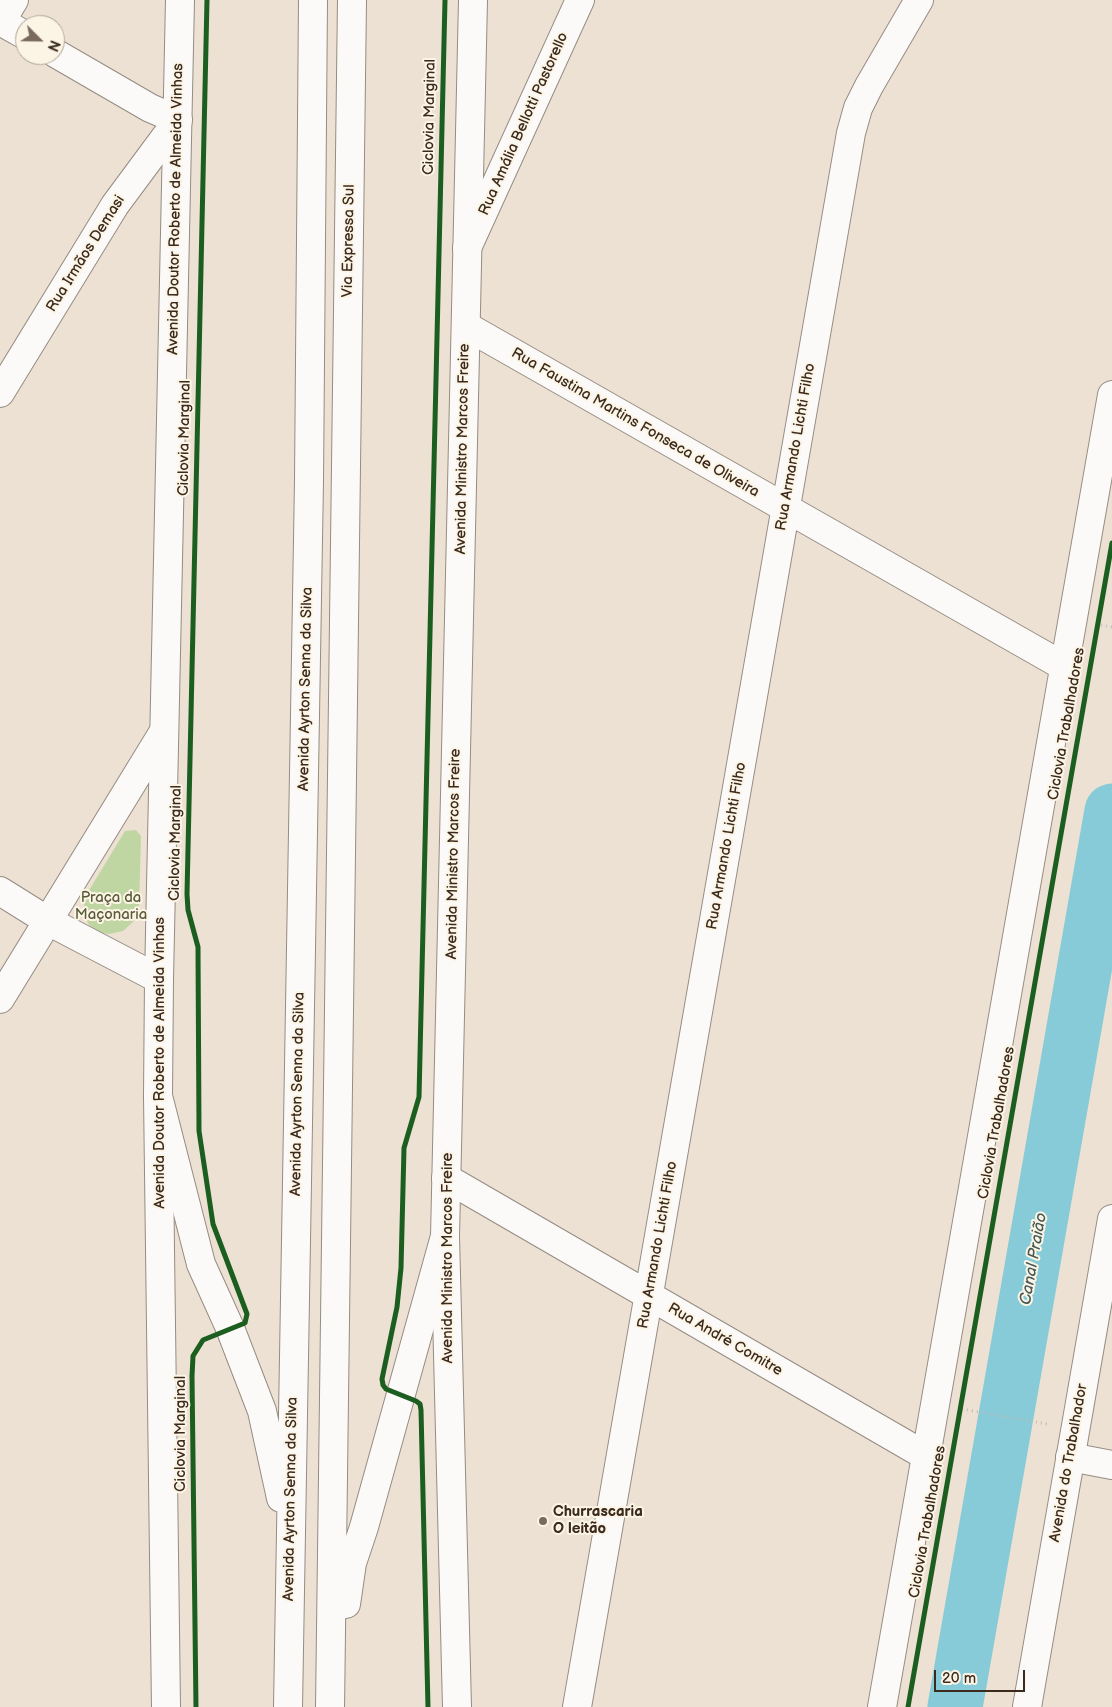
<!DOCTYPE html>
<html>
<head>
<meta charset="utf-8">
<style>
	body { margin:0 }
	#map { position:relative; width:1112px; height:1707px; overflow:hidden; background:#ece1d2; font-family:"Balsamiq Sans",sans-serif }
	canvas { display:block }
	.north { position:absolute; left:15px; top:15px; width:50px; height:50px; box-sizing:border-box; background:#fcf5e5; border:1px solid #afa495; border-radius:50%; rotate:113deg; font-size:14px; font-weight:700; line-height:20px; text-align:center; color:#3b2a1e }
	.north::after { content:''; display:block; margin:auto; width:18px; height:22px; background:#796a5d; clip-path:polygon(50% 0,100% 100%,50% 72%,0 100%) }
	.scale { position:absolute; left:934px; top:1670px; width:91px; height:22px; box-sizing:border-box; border:2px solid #3b2a1e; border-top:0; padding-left:6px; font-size:15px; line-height:18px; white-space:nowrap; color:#3b2a1e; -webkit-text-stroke:4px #fcf5e5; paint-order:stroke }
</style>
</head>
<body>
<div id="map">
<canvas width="1112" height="1707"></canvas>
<div class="north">N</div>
<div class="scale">20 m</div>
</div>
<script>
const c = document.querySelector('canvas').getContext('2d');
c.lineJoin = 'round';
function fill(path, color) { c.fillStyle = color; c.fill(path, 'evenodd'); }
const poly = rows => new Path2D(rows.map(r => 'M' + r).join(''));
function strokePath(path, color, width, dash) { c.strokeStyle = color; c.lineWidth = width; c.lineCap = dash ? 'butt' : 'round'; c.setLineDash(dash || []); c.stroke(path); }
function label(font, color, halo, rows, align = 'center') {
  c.font = font + ' "Balsamiq Sans",sans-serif'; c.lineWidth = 4; c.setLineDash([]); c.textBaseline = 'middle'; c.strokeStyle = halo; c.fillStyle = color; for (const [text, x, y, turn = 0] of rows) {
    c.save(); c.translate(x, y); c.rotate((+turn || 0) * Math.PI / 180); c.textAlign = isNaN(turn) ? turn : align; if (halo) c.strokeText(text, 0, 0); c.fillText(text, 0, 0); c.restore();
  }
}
fill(poly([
	[136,830,141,836,139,906,133,922,123,931,109,934,99,932,89,925,85,917,84,904,88,892,125,831]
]), '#bfd6a3');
strokePath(poly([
	[955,1707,1112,811]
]), '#86cbd7', 55);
const minor = poly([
	[0,21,25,35],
	[0,23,14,0],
	[467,248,580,0],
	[466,326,1065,667],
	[0,393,115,205,178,120,150,108,55,53],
	[0,891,48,921,159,979],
	[0,999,164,731],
	[446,1178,926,1456],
	[1070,1457,1112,1465],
	[577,1707,851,133,858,108,869,86,919,0]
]);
const tertiary = poly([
	[882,1707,1112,395],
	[1027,1707,1112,1219]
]);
const secondary = poly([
	[166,1707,158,1096,159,979,180,0],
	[457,1707,445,1236,473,0]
]);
const motorway = poly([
	[158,1096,201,1264,230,1328,262,1411,281,1498],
	[346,1604,352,1563,364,1527,445,1236],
	[288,1707,309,481,313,0],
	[330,1707,352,0]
]);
strokePath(minor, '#958c83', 30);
strokePath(tertiary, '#958c83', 30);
strokePath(secondary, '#958c83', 30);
strokePath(motorway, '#958c83', 30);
strokePath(poly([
	[1101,625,1112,627],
	[962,1409,1047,1424]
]), '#c0bcb8', 3, [1, 4]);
strokePath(minor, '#fcfaf8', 28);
strokePath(tertiary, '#fcfaf8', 28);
strokePath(secondary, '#fcfaf8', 28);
strokePath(motorway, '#fcfaf8', 28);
strokePath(poly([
	[196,1707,192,1376,193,1356,203,1340,245,1323,247,1314,213,1224,199,1131,198,947,188,910,187,894,207,0],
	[428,1707,421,1410,420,1404,416,1401,386,1389,383,1385,382,1379,397,1307,401,1268,404,1148,419,1097,445,0],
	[908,1707,1112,543]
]), '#1b5e20', 5);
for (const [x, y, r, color] of [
	[543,1521,5,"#796a5d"]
]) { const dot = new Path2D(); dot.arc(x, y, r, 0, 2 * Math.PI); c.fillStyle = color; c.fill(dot); strokePath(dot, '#fcf5e5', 2); }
label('15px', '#3b2a1e', '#fcf5e5', [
	["Ciclovia Marginal",430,117,-89],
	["Rua Amália Bellotti Pastorello",524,124,-66],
	["Avenida Doutor Roberto de Almeida Vinhas",176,209,-89],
	["Via Expressa Sul",349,241,-89],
	["Rua Irmãos Demasi",86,254,-58],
	["Rua Faustina Martins Fonseca de Oliveira",635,423,30],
	["Ciclovia Marginal",185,438,-89],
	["Rua Armando Lichti Filho",796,447,-80],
	["Avenida Ministro Marcos Freire",463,449,-89],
	["Avenida Ayrton Senna da Silva",306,689,-89],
	["Ciclovia Trabalhadores",1067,724,-80],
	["Ciclovia Marginal",176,843,-89],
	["Rua Armando Lichti Filho",727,846,-80],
	["Avenida Ministro Marcos Freire",454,854,-89],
	["Avenida Doutor Roberto de Almeida Vinhas",160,1063,-90],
	["Avenida Ayrton Senna da Silva",298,1094,-89],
	["Ciclovia Trabalhadores",997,1123,-80],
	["Rua Armando Lichti Filho",658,1245,-80],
	["Avenida Ministro Marcos Freire",448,1258,-90],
	["Rua André Comitre",725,1340,30],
	["Ciclovia Marginal",181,1434,-90],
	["Avenida do Trabalhador",1069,1463,-80],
	["Avenida Ayrton Senna da Silva",291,1499,-89],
	["Ciclovia Trabalhadores",928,1522,-80]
]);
label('15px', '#585b3a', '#fcf5e5', [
	["Praça da",111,898],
	["Maçonaria",111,915]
]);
label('bold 15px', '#3b2a1e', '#fcf5e5', [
	["Churrascaria",553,1512],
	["O leitão",553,1529]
], 'left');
label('italic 16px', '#455756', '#fcf5e5', [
	["Canal Praião",1034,1259,-80]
]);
</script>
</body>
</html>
